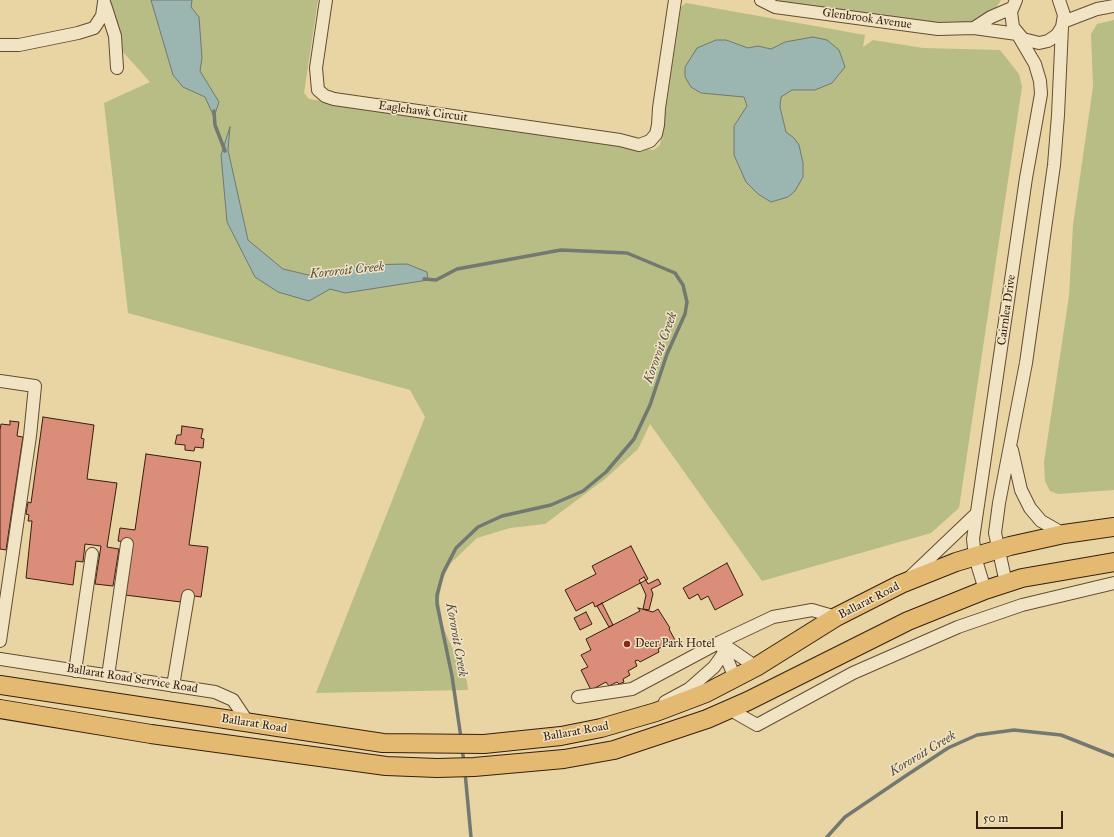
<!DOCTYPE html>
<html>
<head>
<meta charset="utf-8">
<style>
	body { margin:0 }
	#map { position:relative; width:1114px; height:837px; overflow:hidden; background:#e9d5a4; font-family:"IM FELL Great Primer",serif }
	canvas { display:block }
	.scale { position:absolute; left:976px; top:811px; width:87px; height:18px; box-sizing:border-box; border:2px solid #361e0f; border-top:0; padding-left:5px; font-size:12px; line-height:14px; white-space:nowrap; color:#361e0f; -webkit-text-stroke:3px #f1e4c4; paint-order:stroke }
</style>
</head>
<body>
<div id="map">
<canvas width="1114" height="837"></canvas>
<div class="scale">50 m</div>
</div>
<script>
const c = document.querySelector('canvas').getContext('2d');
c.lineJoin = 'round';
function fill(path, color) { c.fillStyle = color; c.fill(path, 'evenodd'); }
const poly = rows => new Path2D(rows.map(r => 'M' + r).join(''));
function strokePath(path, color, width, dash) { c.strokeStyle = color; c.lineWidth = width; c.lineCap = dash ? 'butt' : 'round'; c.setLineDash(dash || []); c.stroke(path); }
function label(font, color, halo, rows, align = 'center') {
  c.font = font + ' "IM FELL Great Primer",serif'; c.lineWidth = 3; c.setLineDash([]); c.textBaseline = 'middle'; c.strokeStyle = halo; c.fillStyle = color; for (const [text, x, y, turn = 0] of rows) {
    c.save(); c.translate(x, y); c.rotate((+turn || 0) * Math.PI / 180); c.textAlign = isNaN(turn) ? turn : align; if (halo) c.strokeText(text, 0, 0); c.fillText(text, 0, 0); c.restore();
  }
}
fill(poly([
	[110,0,318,0,304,93,309,99,654,150,660,145,681,7,686,3,865,35,863,47,873,40,923,48,1000,50,1019,74,1022,87,959,508,931,533,762,581,650,424,638,449,605,479,545,524,510,528,477,538,451,563,442,580,439,600,443,627,467,681,468,690,316,693,425,417,410,390,128,313,104,103,150,82,123,52],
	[773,0,1001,0,992,14,982,20,967,23,940,24,778,2],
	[1114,20,1114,490,1058,494,1050,491,1045,481,1044,462,1069,296,1073,225,1093,87,1091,34,1097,24]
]), '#b7bd85');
const water = poly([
	[151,0,192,0,191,7,199,17,202,58,200,71,219,102,214,117,205,97,183,87,173,75,151,0],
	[813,37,827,40,839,50,845,67,832,83,815,90,792,90,781,97,780,107,786,132,794,138,799,145,803,163,803,177,795,191,788,197,771,202,758,194,746,182,734,155,734,126,747,106,744,97,701,93,691,87,685,77,685,67,697,48,716,40,726,40,748,48,758,46,771,49,785,42,813,37],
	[230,127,228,150,248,240,283,269,321,278,361,265,407,264,427,272,428,280,345,293,330,289,309,301,278,292,255,277,227,222,221,155,230,127]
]);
fill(water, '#9bb6b1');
strokePath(water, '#737970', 1);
strokePath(poly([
	[214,111,215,125,225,151],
	[424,279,436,280,457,269,561,250,627,253,675,273,683,285,687,302,685,314,667,354,650,405,634,439,606,472,583,491,551,505,502,516,478,527,456,548,443,573,437,595,437,604,452,676,461,738],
	[462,749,464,762],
	[465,772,471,837],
	[827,837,845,817,904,777,948,748,977,735,1014,730,1061,735,1114,756]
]), '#737970', 3.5);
const building = poly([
	[43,417,94,425,87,479,117,483,107,547,119,549,113,586,95,584,101,546,85,544,83,562,76,561,73,585,26,578,32,521,28,521,29,515,26,514,28,502,31,503,43,417],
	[10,421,19,422,17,436,23,437,6,550,0,549,0,430,1,424,10,425,10,421],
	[182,426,203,429,201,438,204,439,203,448,195,447,194,451,185,450,185,445,175,444,177,435,181,435,182,426],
	[146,454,201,462,189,545,208,547,201,597,182,594,181,602,125,595,133,543,118,541,120,528,135,530,146,454],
	[631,546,648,579,595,607,593,602,576,611,565,590,596,574,592,566,631,546],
	[727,563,743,595,715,610,708,596,701,600,698,594,689,599,683,588,727,563],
	[644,577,648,584,658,579,661,584,651,589,653,594,649,610,643,609,646,595,639,580,644,577],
	[602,603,613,625,609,627,597,606,602,603],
	[638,608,653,612,658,609,670,628,669,629,675,640,658,649,659,652,640,662,638,660,635,661,637,666,628,671,630,675,623,679,624,682,619,684,617,682,609,686,606,682,591,690,581,670,588,667,581,655,591,650,586,639,640,611,638,608],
	[586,612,592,624,580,630,574,618,586,612]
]);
fill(building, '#da8e7a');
strokePath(building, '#361e0f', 1);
const minor = poly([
	[326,0,316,68,318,90,325,96,334,99,620,140,639,145,650,141,656,134,658,125,659,108,675,0],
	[761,0,775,7,938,29,974,28,1017,34],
	[1016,0,1011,12,1013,27,1023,39,1039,43,1048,41,1057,35,1062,27,1064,15,1059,0],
	[105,5,115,36,117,68],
	[1063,22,1097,9,1114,6],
	[974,28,991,17,1012,8],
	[0,45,19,45,78,33,94,28,102,16,104,2],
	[0,381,35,386,30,436,0,641],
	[1012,450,1021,490,1030,508,1041,521,1064,534],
	[910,577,976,514],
	[1006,583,995,533,999,503,1026,363,1054,165,1058,115,1062,27],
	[985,590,975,557,973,539,1026,178,1041,94,1040,81,1035,64,1018,35],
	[720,642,756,667],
	[722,647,735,678],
	[0,659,215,692,233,700,249,724],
	[75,671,92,554],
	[108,676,127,544],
	[173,686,188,596],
	[578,697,632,689,720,642,773,617,812,610,836,617],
	[665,702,689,689,714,667,724,653],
	[729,709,757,725,853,673,958,627,1022,605,1114,583]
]);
const highway = poly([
	[0,685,383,743,484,744,561,736,601,728,656,712,706,693,756,667,836,617,901,584,956,562,1010,546,1064,534,1114,527],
	[0,709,151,734,386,766,437,768,474,767,564,759,614,750,707,719,748,701,908,621,985,590,1022,578,1114,562]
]);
strokePath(minor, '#634c34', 14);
strokePath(highway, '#361e0f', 20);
strokePath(minor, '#f1e4c4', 12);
strokePath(highway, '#e4ba72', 18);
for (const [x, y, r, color] of [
	[627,644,4,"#8f2418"]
]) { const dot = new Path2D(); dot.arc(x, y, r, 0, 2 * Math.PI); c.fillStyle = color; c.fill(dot); strokePath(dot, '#f1e4c4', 1.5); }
label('12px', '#361e0f', '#f1e4c4', [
	["Glenbrook Avenue",867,19,8],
	["Eaglehawk Circuit",423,112,8],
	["Cairnlea Drive",1007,310,-82],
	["Ballarat Road",869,601,-27],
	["Ballarat Road Service Road",132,679,9],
	["Ballarat Road",254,724,9],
	["Ballarat Road",576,732,-10]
]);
label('12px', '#361e0f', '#f1e4c4', [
	["Deer Park Hotel",635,644]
], 'left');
label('italic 13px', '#544c40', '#f1e4c4', [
	["Kororoit Creek",347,271,-6],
	["Kororoit Creek",661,348,-70],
	["Kororoit Creek",456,640,80],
	["Kororoit Creek",923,754,-31]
]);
</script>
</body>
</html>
